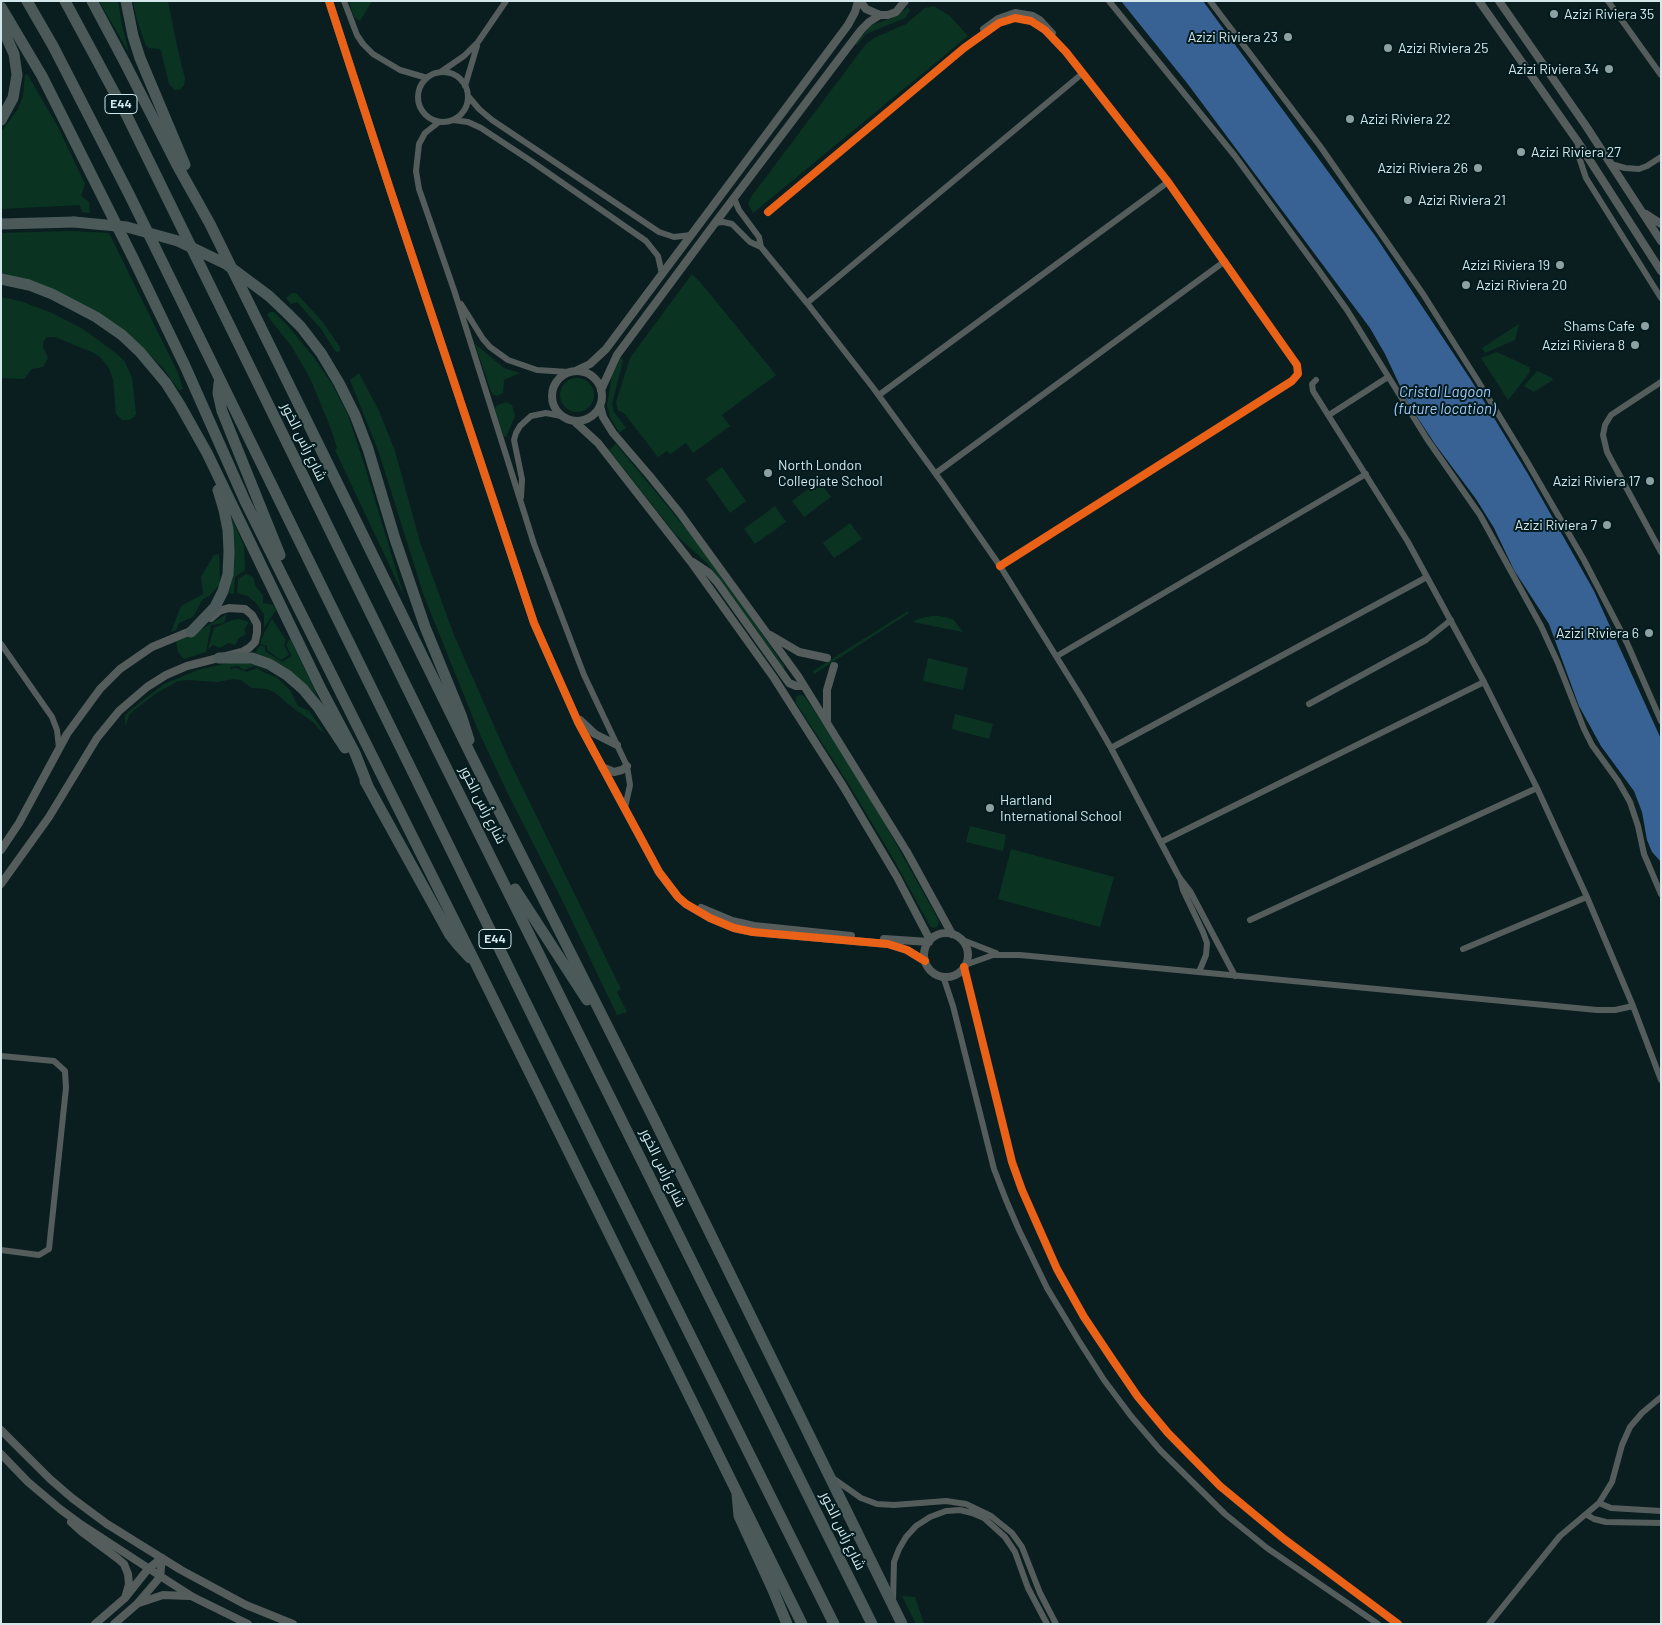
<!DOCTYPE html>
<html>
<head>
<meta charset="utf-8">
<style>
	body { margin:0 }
	#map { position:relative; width:1662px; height:1625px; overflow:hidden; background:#0a1e20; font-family:Barlow,sans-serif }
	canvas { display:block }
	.frame { position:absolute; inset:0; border:2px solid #d4e7ea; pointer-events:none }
</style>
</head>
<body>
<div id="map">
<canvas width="1662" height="1625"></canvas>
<div class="frame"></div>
</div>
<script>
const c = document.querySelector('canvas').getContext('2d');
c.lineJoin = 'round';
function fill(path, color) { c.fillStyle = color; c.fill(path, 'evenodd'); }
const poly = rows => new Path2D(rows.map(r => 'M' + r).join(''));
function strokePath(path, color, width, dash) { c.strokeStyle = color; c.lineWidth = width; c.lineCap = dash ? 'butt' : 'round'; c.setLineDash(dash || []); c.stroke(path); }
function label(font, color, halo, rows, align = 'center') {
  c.font = font + ' Barlow,Cairo,sans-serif'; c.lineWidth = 4; c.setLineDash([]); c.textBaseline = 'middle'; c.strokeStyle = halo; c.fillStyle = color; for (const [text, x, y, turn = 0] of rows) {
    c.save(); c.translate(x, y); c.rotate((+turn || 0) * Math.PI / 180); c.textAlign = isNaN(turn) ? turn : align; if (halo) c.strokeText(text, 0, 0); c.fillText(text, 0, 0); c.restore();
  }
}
fill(poly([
	[99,1,118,1,122,25,129,53],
	[133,1,168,1,177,46,185,79,184,85,181,89,175,90,169,84,161,51,159,49,149,48,146,46,137,20],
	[349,1,372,1,360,21,354,17],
	[934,6,950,16,968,36,753,213,748,204,751,197,866,44,874,38,906,24,925,8],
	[908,7,910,11,905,18,866,34,857,45,855,44,871,25,893,18],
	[27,74,57,125,85,184,81,196,89,202,90,213,82,212,80,205,1,209,1,132,18,109,23,96,25,75],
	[70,231,109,233,178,373,183,389,179,390,163,368,134,339,1,274,1,233],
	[692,274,701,283,776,375,722,415,730,426,693,453,686,443,670,454,667,451,658,457,624,413,618,411,616,402,630,358],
	[292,293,296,293,322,321,340,347,340,352,335,351,322,330,297,302,291,304,286,298],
	[1,297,20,301,52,313,83,329,117,354,125,362,132,378,136,414,134,417,129,420,122,420,116,414,113,379,109,368,100,357,94,353,55,337,47,337,43,342,43,347,48,358,43,367,32,369,24,379,1,378],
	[270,312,274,312,288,326,312,355,332,384,348,415,365,467,404,596,335,450,337,448,331,429,310,378,292,347,269,318,267,315],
	[1519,324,1515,340,1485,353,1482,348],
	[475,344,504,368,520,373,504,380,503,393,497,396,492,394],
	[1497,352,1529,367,1530,372,1508,400,1481,358],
	[621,357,623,361,612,404,614,412,626,428,619,433,610,417,607,405,612,376],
	[1537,371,1552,378,1553,380,1534,392,1524,386],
	[359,373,379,411,395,451,420,542,454,635,510,762,621,989,617,992,627,1012,617,1015,564,904,507,792,478,730,424,596,378,450,350,380],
	'560 395a17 17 0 1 1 34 0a17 17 0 1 1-34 0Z',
	[506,402,512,405,515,416,506,437,504,436,495,409,496,406],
	[616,444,706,553,785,667,782,669,707,563,676,535,609,450],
	[722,467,746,501,730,513,706,479],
	[819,481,831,497,804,517,792,501],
	[775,506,786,522,755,544,744,529],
	[230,514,244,546,245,570,235,577,234,594,229,593,231,582],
	[850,523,862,539,834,558,823,543],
	[219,554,220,584,209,596,202,600,193,617,179,623,176,630,171,632,181,606,203,594,201,577,214,555],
	[246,574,253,577,256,587,263,595,263,603,273,605,276,610,264,628,264,614,256,603,248,596,237,593,238,579],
	[908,611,909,613,814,674,813,671],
	[227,614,224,623,211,625,206,652,184,659,178,652,176,641,199,631],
	[931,616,939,616,953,619,963,632,913,622,918,619],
	[239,619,249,622,244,630,246,634,239,638,235,645,228,643,220,648,213,645,208,649,214,628,232,620],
	[272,619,286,640,284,645,289,655,281,660,267,650,267,646,260,644,264,633],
	[290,638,316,693,316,694,285,667,269,658,255,653,260,645,265,647,265,651,282,662,292,656,286,645],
	[928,658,968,668,963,690,923,681],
	[233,662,255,664,275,675,258,667,254,666,244,670,238,666,230,667,231,669,236,668,247,672,257,668,265,673,276,677,290,690,298,706,309,711,324,732,320,730,313,722,293,708,274,692,267,689,252,688,241,680,234,679,217,682,188,680,178,681,155,694,133,711,129,715,126,725,125,725,125,716,129,711,164,684,198,670],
	[798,695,802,695,805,697,833,739,880,815,939,921,937,927,933,928,930,926,893,858,848,783,796,703,796,698],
	[955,714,993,724,989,739,952,729],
	[970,826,1006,835,1003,851,966,842],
	[1011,849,1114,877,1100,927,998,899],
	[902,1596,915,1597,924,1624,916,1624]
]), '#0a3421');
fill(poly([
	[1121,1,1203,1,1376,237,1471,380,1528,474,1594,591,1661,739,1661,862,1652,852,1647,840,1642,812,1634,791,1601,746,1579,706,1549,624,1514,570,1494,528,1476,499,1435,444,1408,403,1385,354,1370,328,1187,83]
]), '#396294');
strokePath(poly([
	[344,1,357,35,363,44,373,54,400,70,427,78],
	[1109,1,1235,156,1320,272,1347,310,1427,439,1480,515,1541,626,1558,663,1584,729,1592,745,1618,781,1630,802,1638,826,1644,854,1661,894],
	[1210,1,1320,146,1423,294,1478,381,1525,458,1584,560,1627,643,1661,721],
	[1608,1,1661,75],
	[983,29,998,18,1015,12,1033,15,1040,19,1053,33],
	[442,71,464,56,478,42,506,1],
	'418 97a25 25 0 1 1 50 0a25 25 0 1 1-50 0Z',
	[465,86,477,46],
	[468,96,479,109,492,120,659,232,674,237,691,235],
	[453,120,468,122,481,128,531,161,646,241,658,256,662,274],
	[439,122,425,133,419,144,416,171,419,189,455,293,534,544,584,675,627,766,630,785,625,808],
	[1578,142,1579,157,1586,178,1661,298],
	[1611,164,1625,168,1639,169,1647,166,1661,157],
	[734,198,739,210,759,237,761,247],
	[768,212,964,48,999,23,1015,18,1031,21,1045,30,1066,52,1168,182,1297,365,1298,374,1292,381,1000,566],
	[715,223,723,222,732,224,750,242,761,247,807,303,874,389,943,484,1000,566,1082,698,1111,748,1179,877,1190,891,1235,976],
	[807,303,1083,73],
	[461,304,483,339,490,347,508,360,537,370,568,372],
	[1316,380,1312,384,1313,391,1408,542,1484,682,1537,788,1587,897,1633,1006,1661,1080],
	[1661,382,1611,415,1605,425,1603,435,1607,452,1661,552],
	[879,395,1168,182],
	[1329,415,1388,377],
	[936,473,1225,261],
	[521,497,522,479,514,440,516,433,520,426,531,416,546,413,561,416],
	[1,644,52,717,57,730,59,748],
	[1057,656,1366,474],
	[1309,704,1426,640,1451,620],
	[1111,748,1427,577],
	[1161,842,1484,682],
	[1180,878,1183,890,1203,932,1207,943,1206,955,1199,972],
	[1250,920,1537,788],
	[960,939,996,953],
	[1463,949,1587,897],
	[965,965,993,955,1020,955,1597,1010,1615,1010,1633,1006],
	[964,967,1012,1162,1022,1190,1057,1269,1084,1317,1112,1359,1138,1397,1168,1433,1220,1486,1284,1539,1398,1624],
	[943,976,953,1006,994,1169,1006,1200,1019,1230,1047,1288,1079,1341,1104,1380,1131,1416,1160,1450,1225,1514,1267,1548,1378,1624],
	[1,1056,54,1061,65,1071,66,1088,49,1249,39,1255,1,1250],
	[834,1479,861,1498,877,1504,894,1505,946,1501,966,1504,991,1516,1012,1533,1022,1547,1040,1593,1056,1624],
	[1599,1503,1611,1508,1661,1511],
	[1587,1515,1594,1519,1606,1522,1661,1523],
	[893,1602,894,1562,899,1549,906,1537,916,1526,930,1517,946,1511,960,1510,972,1513,984,1518,1005,1537,1015,1552,1028,1588,1047,1624],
	[1489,1624,1560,1536,1599,1503,1612,1482,1622,1445,1630,1427,1642,1413,1661,1397]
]), '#555c5c', 6);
strokePath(poly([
	[329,1,389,186,534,623,578,722,659,872,678,897,686,904,710,918,734,928,753,932,888,944,907,950,925,961],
	[860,1,866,9,880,15,888,15,896,12,905,1],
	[1479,1,1578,142,1661,271],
	[1499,1,1586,126,1661,241],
	[1646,214,1661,224],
	[575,371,590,364,606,349,848,25,855,12,858,1],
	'552 396a25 25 0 1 1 50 0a25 25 0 1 1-50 0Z',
	[601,390,617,355,715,223,861,30,869,22,880,15],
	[600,406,603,417,613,433,649,475,679,512,798,676,907,852,952,934],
	[574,421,598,443,691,562,774,678,843,786,897,877,930,940],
	[693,562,708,572,717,582,789,683,796,686,804,686],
	[770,635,799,652,827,658],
	[580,720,595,734,617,745],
	[827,721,827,690,834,666],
	[602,767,614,772,622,770,627,766],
	[1,850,19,823,67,734,100,689,120,669,152,647,193,630],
	[1,884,49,817,97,738,119,711,147,687,166,675,187,666,242,652,249,648,255,642,257,633,257,624,252,615,245,609,229,608,219,611,211,618],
	[701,908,732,921,754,926,851,936],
	'924 955a22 22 0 1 1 44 0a22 22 0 1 1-44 0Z',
	[884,939,929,942],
	[1,1430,50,1479,72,1498,107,1524,181,1570,246,1605,293,1624],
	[1,1454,28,1482,60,1509,79,1523,171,1583,193,1597,248,1624],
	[71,1522,82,1532,117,1558,124,1564,128,1574,129,1584,125,1598],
	[139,1603,163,1595,189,1596],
	[95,1624,125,1598,148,1569,162,1558],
	[114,1624,137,1604,160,1577,162,1558]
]), '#555c5c', 8);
strokePath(poly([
	[27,1,53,46,129,194,609,1172,834,1624],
	[65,1,127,116,438,751,872,1624],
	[92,1,124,61,177,165,210,224,473,759,652,1115,902,1624],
	[126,1,133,36,140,58,185,165],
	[1,7,42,76,133,258,185,366,245,501,475,962,802,1624],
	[1,25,14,54,17,75,13,98,1,120],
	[1,224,74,222],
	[1,279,29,285,52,294,96,317,122,335,140,352,166,383,180,405,207,453,320,687,355,753,368,786],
	[288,314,301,327,321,353,339,383,355,415,368,449,395,539,425,627,461,715,469,740],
	[219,383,218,393,222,411,280,555],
	[191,632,215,607,223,591,228,574,229,552,228,530,224,510,218,490],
	[219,658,252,658,269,664,287,675,303,689,318,707,345,748],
	[365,781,450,935,458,945,470,958],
	[515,889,587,1000],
	[737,1494,739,1516,773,1590,787,1624]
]), '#4b5a59', 11);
strokePath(poly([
	[74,222,127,227,178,241,226,264,269,296,288,314]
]), '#4b5a59', 11);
strokePath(poly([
	[329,1,389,186,534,623,578,722,659,872,678,897,686,904,710,918,734,928,753,932,888,944,907,950,925,961],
	[768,212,964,48,999,23,1015,18,1031,21,1045,30,1066,52,1168,182,1297,365,1298,374,1292,381,1000,566],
	[964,967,1012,1162,1022,1190,1057,1269,1084,1317,1112,1359,1138,1397,1168,1433,1220,1486,1284,1539,1398,1624]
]), '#ea6118', 8);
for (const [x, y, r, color] of [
	[1554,14,5,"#8da1a3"],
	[1288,37,5,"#8da1a3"],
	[1388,48,5,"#8da1a3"],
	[1609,69,5,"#8da1a3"],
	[1350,119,5,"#8da1a3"],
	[1521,152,5,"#8da1a3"],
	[1478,168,5,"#8da1a3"],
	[1408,200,5,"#8da1a3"],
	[1560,265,5,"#8da1a3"],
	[1466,285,5,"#8da1a3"],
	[1645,326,5,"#8da1a3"],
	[1635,345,5,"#8da1a3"],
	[768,473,5,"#8da1a3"],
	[1650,481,5,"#8da1a3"],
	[1607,525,5,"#8da1a3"],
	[1649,633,5,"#8da1a3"],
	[990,808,5,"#8da1a3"]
]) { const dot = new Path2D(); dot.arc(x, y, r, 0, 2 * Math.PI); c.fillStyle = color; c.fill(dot); strokePath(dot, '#021b1e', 2); }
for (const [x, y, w] of [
	[121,104,32],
	[495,939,32]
]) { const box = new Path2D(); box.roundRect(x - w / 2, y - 9.5, w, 19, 4); c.fillStyle = '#021b1e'; c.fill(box); strokePath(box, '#d4e7ea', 1); }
label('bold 12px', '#d4e7ea', null, [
	["E44",121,104],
	["E44",495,939]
]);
label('14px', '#d4e7ea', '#021b1e', [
	["Azizi Riviera 35",1564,14,"left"],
	["Azizi Riviera 23",1278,37],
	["Azizi Riviera 25",1398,48,"left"],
	["Azizi Riviera 34",1599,69],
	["Azizi Riviera 22",1360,119,"left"],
	["Azizi Riviera 27",1531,152,"left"],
	["Azizi Riviera 26",1468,168],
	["Azizi Riviera 21",1418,200,"left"],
	["Azizi Riviera 19",1550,265],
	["Azizi Riviera 20",1476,285,"left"],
	["Shams Cafe",1635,326],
	["Azizi Riviera 8",1625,345],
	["North London",778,465,"left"],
	["Collegiate School",778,481,"left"],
	["Azizi Riviera 17",1640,481],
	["Azizi Riviera 7",1597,525],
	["Azizi Riviera 6",1639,633],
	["Hartland",1000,800,"left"],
	["International School",1000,816,"left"]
], 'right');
label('14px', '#d4e7ea', '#021b1e', [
	["شارع رأس الخور",304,442,64],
	["شارع رأس الخور",483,805,63],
	["شارع رأس الخور",663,1168,64],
	["شارع رأس الخور",843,1531,64]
]);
label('italic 15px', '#a4c9f9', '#021b1e', [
	["Cristal Lagoon",1445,392],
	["(future location)",1445,409]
]);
</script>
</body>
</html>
